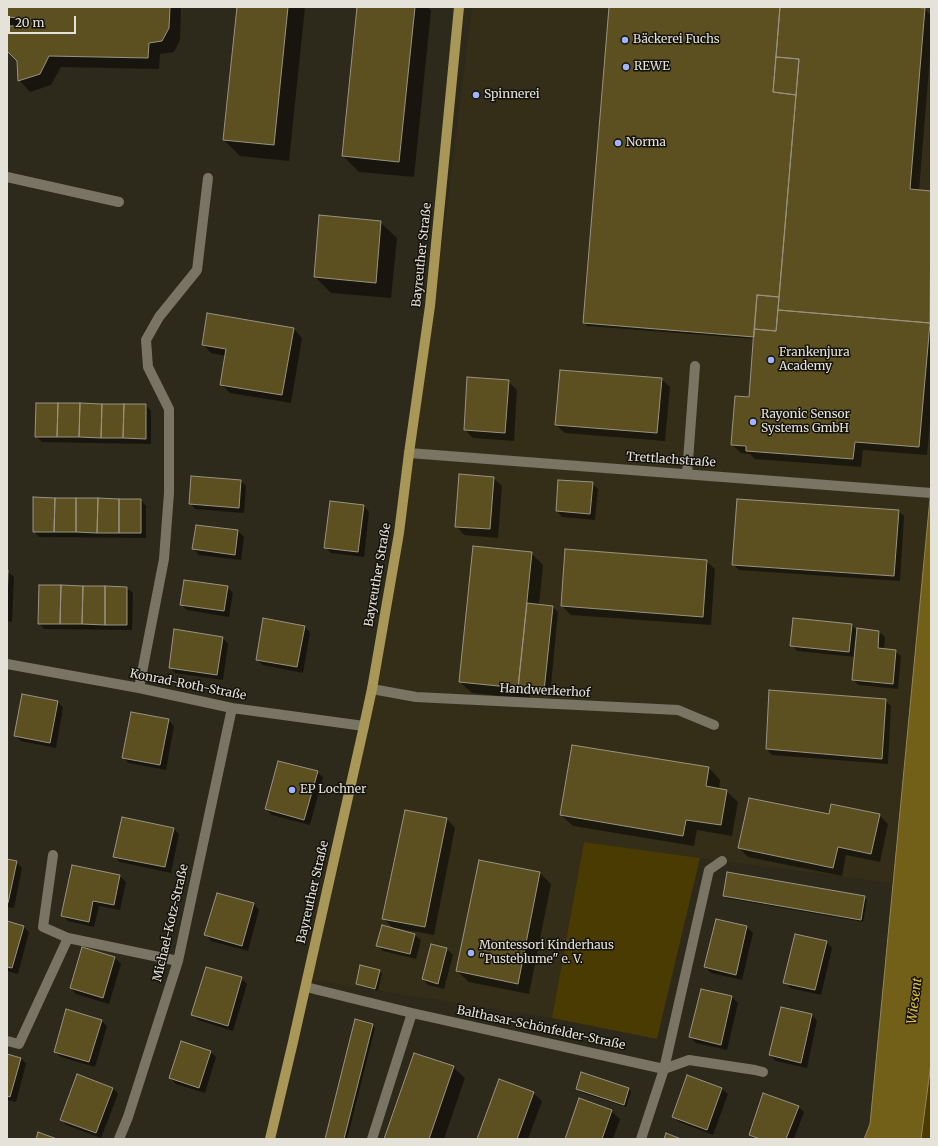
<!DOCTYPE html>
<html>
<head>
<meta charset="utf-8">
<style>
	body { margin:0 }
	#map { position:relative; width:938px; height:1146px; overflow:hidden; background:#2d291b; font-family:Merriweather,serif }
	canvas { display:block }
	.frame { position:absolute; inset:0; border:8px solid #e4e2d9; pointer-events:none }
	.scale { position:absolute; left:8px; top:16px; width:68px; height:18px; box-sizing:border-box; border:2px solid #e4e2d9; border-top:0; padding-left:5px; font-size:12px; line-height:14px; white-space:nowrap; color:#e4e2d9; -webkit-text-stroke:3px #14120c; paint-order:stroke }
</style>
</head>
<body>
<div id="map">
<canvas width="938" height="1146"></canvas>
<div class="frame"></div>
<div class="scale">20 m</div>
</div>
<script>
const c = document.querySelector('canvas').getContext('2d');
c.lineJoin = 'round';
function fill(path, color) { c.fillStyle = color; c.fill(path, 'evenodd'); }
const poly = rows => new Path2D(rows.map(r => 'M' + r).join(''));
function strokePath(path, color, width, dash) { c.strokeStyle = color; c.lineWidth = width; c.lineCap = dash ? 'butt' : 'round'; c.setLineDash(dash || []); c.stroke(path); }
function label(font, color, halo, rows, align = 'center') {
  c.font = font + ' Merriweather,serif'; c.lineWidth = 3; c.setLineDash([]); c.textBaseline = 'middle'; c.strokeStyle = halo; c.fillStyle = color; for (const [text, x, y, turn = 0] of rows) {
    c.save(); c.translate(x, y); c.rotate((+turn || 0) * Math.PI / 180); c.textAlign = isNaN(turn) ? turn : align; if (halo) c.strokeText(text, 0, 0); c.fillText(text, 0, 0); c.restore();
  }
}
fill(poly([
	[472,7,931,7,931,488,892,883,700,858,584,842,552,1018,307,979,413,458,449,191]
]), '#342e19');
fill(poly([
	[584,842,700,858,657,1039,552,1018],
	[931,1063,931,1139,921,1139]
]), '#493b01');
const water = poly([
	[931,488,931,1063,921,1139,864,1139,870,1124,931,488]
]);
fill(water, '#736018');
strokePath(water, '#958752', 1);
fill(poly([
	[7,7,181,7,180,40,174,52,160,54,159,69,61,67,51,85,30,92,19,80,18,61,7,49],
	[238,7,305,7,289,161,240,156,224,140],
	[358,7,428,7,431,11,414,177,359,172,343,156],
	[610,7,918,7,918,8,925,9,931,15,931,44,919,191,931,192,931,413,927,455,863,450,861,467,755,459,750,454,741,453,732,445,750,398,755,339,587,326,584,323],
	[778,302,780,302,777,336,775,336],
	[380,222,397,238,391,298,331,293,315,277],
	[294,329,302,338,291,403,230,393,221,384,226,356,211,353,203,344],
	[661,379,670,387,665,441,565,433,556,425],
	[508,381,517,390,514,441,473,438,465,430],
	[146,405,151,411,151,444,42,442,36,436],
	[493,478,502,486,498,538,464,535,456,526],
	[241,481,246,486,244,513,195,509,190,503],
	[592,483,598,489,595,520,562,517,557,511],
	[141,500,146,506,146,538,39,537,34,531],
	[364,506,369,512,364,557,331,553,325,547],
	[898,510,904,516,900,581,739,570,733,564],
	[238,531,244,537,241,560,199,555,194,549],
	[531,553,543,565,539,605,553,607,558,612,550,696,530,694,530,699,472,693,460,682],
	[706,561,715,569,711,625,571,615,562,606],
	[7,571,14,577,12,622,7,621],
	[227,587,233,593,229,617,187,610,182,605],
	[127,588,133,593,132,630,44,629,39,623],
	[794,619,852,625,858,632,858,630,879,632,885,637,884,650,895,651,901,656,898,689,859,685,853,680,856,657,797,651,792,645],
	[304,626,310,632,303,673,263,665,257,660],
	[223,638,228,644,223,680,175,673,170,667],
	[885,700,891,706,888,764,772,755,767,749],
	[58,702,63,708,56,748,21,741,15,736],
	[168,720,174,726,166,770,129,763,123,758],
	[709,768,720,780,719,789,726,791,738,802,732,836,697,830,694,846,573,826,561,815],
	[317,772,323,777,310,825,272,815,266,809],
	[879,815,888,824,880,862,846,855,842,876,748,857,739,848,830,816],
	[447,819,455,828,434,935,396,928,396,930,415,935,421,940,416,959,383,951,377,945,394,929,383,918],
	[174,829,179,834,171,873,120,862,114,856],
	[7,860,16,862,22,868,14,908,7,907],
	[480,861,540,873,551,884,529,994,469,982,457,971],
	[73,866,120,876,126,882,120,910,99,906,94,927,68,921,62,915],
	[724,895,864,897,867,900,863,922,726,898],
	[254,904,259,910,248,951,211,941,206,935],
	[716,920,747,927,753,933,742,980,711,973,705,967],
	[7,922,23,926,29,932,18,974,7,971],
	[826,942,832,948,821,995,790,988,785,982],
	[432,945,447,949,453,955,444,989,428,985,423,979],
	[82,949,115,958,121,964,109,1004,76,994,71,988],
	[361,966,380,971,382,974,378,991,360,986,357,983],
	[241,978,247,984,233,1031,198,1020,193,1015],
	[702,990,732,997,738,1003,727,1050,696,1043,690,1037],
	[812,1015,817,1021,807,1068,776,1061,770,1055],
	[101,1020,107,1026,95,1067,61,1057,55,1052],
	[356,1021,373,1025,375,1028,347,1139,326,1139],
	[211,1052,216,1057,205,1093,176,1084,170,1078],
	[7,1055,21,1058,26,1064,16,1102,7,1100],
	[453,1067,465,1078,444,1139,385,1139],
	[582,1074,629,1089,631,1092,626,1107,580,1092,577,1089],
	[688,1076,722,1089,728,1094,713,1135,679,1122,673,1117],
	[113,1088,118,1094,101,1138,66,1125,61,1119],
	[533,1093,542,1101,528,1139,478,1139],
	[798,1106,804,1112,794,1139,754,1139,750,1135],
	[611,1111,620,1119,613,1139,566,1139]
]), '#0007');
const building = poly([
	[7,7,170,7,169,28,162,41,149,43,148,58,49,56,40,74,18,81,17,61,7,51,7,26,18,26,19,18,7,17,7,7],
	[237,7,288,7,274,145,223,140,237,7],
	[357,7,415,7,399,162,342,156,357,7],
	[609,7,780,7,773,92,796,95,779,297,757,295,754,337,583,323,609,7],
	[780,7,913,7,925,8,910,189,931,191,930,323,778,310,799,59,776,57,780,7],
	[776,57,799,59,796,95,773,92,776,57],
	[319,215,381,221,376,283,314,277,319,215],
	[757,295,779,297,776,331,754,329,757,295],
	[778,310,930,323,919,447,855,442,853,459,746,451,746,446,731,445,735,396,749,397,754,329,776,331,778,310],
	[207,313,294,328,282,395,220,385,226,349,202,345,207,313],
	[560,370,662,378,657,433,555,425,560,370],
	[467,377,509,380,505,433,464,430,467,377],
	[36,403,58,403,57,437,35,437,36,403],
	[58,403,80,403,79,437,57,437,58,403],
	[80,403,102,404,101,438,79,437,80,403],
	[102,404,124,404,123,438,101,438,102,404],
	[124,404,146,404,146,439,123,438,124,404],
	[459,474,494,477,490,529,455,527,459,474],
	[191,476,241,480,239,508,189,504,191,476],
	[558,480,593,482,590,514,556,511,558,480],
	[33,497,55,498,54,532,33,532,33,497],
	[55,498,76,498,76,532,54,532,55,498],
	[76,498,98,498,97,533,76,532,76,498],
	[98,498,119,499,119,533,97,533,98,498],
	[119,499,141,499,141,533,119,533,119,499],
	[737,499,899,510,894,576,732,565,737,499],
	[330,501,364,505,358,552,324,548,330,501],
	[196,525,238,530,235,555,192,549,196,525],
	[473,546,532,552,518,688,459,682,473,546],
	[565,549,707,560,703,617,561,606,565,549],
	[7,570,8,570,7,603,7,570],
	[184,580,228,586,224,611,180,605,184,580],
	[39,585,61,585,60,624,38,624,39,585],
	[61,585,83,586,82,624,60,624,61,585],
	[83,586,105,586,105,625,82,624,83,586],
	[105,586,127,587,127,625,105,625,105,586],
	[527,603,553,606,544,691,518,688,527,603],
	[263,618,305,626,297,667,256,660,263,618],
	[793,618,852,624,849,652,790,646,793,618],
	[857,628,879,631,878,648,896,650,893,684,852,680,857,628],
	[174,629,223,637,217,675,169,668,174,629],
	[769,690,886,699,882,759,766,749,769,690],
	[22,694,58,701,50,743,14,736,22,694],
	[131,712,169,719,160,765,122,758,131,712],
	[572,745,709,767,706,786,727,790,721,825,686,820,683,836,560,815,572,745],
	[278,761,318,771,304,820,265,809,278,761],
	[749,798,829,814,831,804,880,814,871,854,838,847,833,868,738,848,749,798],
	[405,810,447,818,425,927,382,919,405,810],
	[122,817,174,828,165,867,113,857,122,817],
	[7,859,17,861,8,903,7,903,7,859],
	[479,860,540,872,518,984,456,971,479,860],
	[72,865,120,875,114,905,93,901,89,922,61,916,72,865],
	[727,872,865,896,861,920,723,896,727,872],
	[217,893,254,903,242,946,204,935,217,893],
	[716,919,747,926,736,975,704,967,716,919],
	[7,921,24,926,12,968,7,967,7,921],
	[382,925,415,934,410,954,376,946,382,925],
	[795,934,827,941,815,990,783,983,795,934],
	[431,944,447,948,438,984,422,979,431,944],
	[82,947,115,957,103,998,70,988,82,947],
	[360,965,380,970,375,989,356,984,360,965],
	[206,967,242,977,228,1026,191,1015,206,967],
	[701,989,732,996,721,1045,689,1037,701,989],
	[781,1007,812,1014,801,1063,769,1055,781,1007],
	[66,1009,102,1020,89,1062,54,1052,66,1009],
	[355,1019,373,1024,344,1139,325,1139,355,1019],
	[181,1041,211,1051,199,1088,169,1078,181,1041],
	[414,1053,454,1066,429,1139,384,1139,414,1053],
	[7,1054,21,1058,10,1097,7,1096,7,1054],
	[581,1072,629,1088,624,1105,576,1089,581,1072],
	[77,1074,113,1088,96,1133,60,1120,77,1074],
	[687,1075,722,1088,707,1130,672,1117,687,1075],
	[499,1079,534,1092,517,1139,477,1139,499,1079],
	[763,1093,799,1106,786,1139,760,1139,749,1135,763,1093],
	[579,1098,612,1110,602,1139,565,1139,579,1098],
	[38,1132,57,1139,36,1139,38,1132],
	[666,1133,681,1139,664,1139,666,1133]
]);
fill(building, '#5d5020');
strokePath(building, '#989382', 1);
strokePath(poly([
	[7,177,119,202],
	[409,453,931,493],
	[687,474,695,366],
	[7,664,139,688,232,708,364,726],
	[139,688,164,559,169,493,169,409,148,367,146,340,159,317,197,270,208,178],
	[372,689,416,697,678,710,714,725],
	[53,855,43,927,68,938],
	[306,987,412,1013,664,1069,689,1060,755,1070,763,1072],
	[7,1041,19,1044,68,938,178,961],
	[119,1139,128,1117,178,961,232,708],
	[372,1139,412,1013],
	[641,1139,664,1069,709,870,722,861]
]), '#797463', 10);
strokePath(poly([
	[270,1139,293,1042,364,726,372,689,399,533,409,453,430,306,459,7]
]), '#a99758', 10);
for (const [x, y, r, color] of [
	[625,40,4,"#a1b3fd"],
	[626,67,4,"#a1b3fd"],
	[476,95,4,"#a1b3fd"],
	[618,143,4,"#a1b3fd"],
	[771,360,4,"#a1b3fd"],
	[753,422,4,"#a1b3fd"],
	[292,790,4,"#a1b3fd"],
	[471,953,4,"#a1b3fd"]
]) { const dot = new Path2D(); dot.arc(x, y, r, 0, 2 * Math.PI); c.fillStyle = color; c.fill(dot); strokePath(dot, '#14120c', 1.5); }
label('12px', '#e4e2d9', '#14120c', [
	["Bäckerei Fuchs",633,40],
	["REWE",634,67],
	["Spinnerei",484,95],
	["Norma",626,143],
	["Frankenjura",779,353],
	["Academy",779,367],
	["Rayonic Sensor",761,415],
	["Systems GmbH",761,429],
	["EP Lochner",300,790],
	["Montessori Kinderhaus",479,946],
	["\"Pusteblume\" e. V.",479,960]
], 'left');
label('12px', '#e4e2d9', '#14120c', [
	["Bayreuther Straße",422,255,-84],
	["Trettlachstraße",671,460,4],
	["Bayreuther Straße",378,575,-80],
	["Konrad-Roth-Straße",188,685,11],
	["Handwerkerhof",545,691,3],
	["Bayreuther Straße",313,892,-77],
	["Michael-Kotz-Straße",171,923,-77],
	["Balthasar-Schönfelder-Straße",541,1028,12]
]);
label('italic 13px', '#e4c246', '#14120c', [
	["Wiesent",915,1001,-83]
]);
</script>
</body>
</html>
